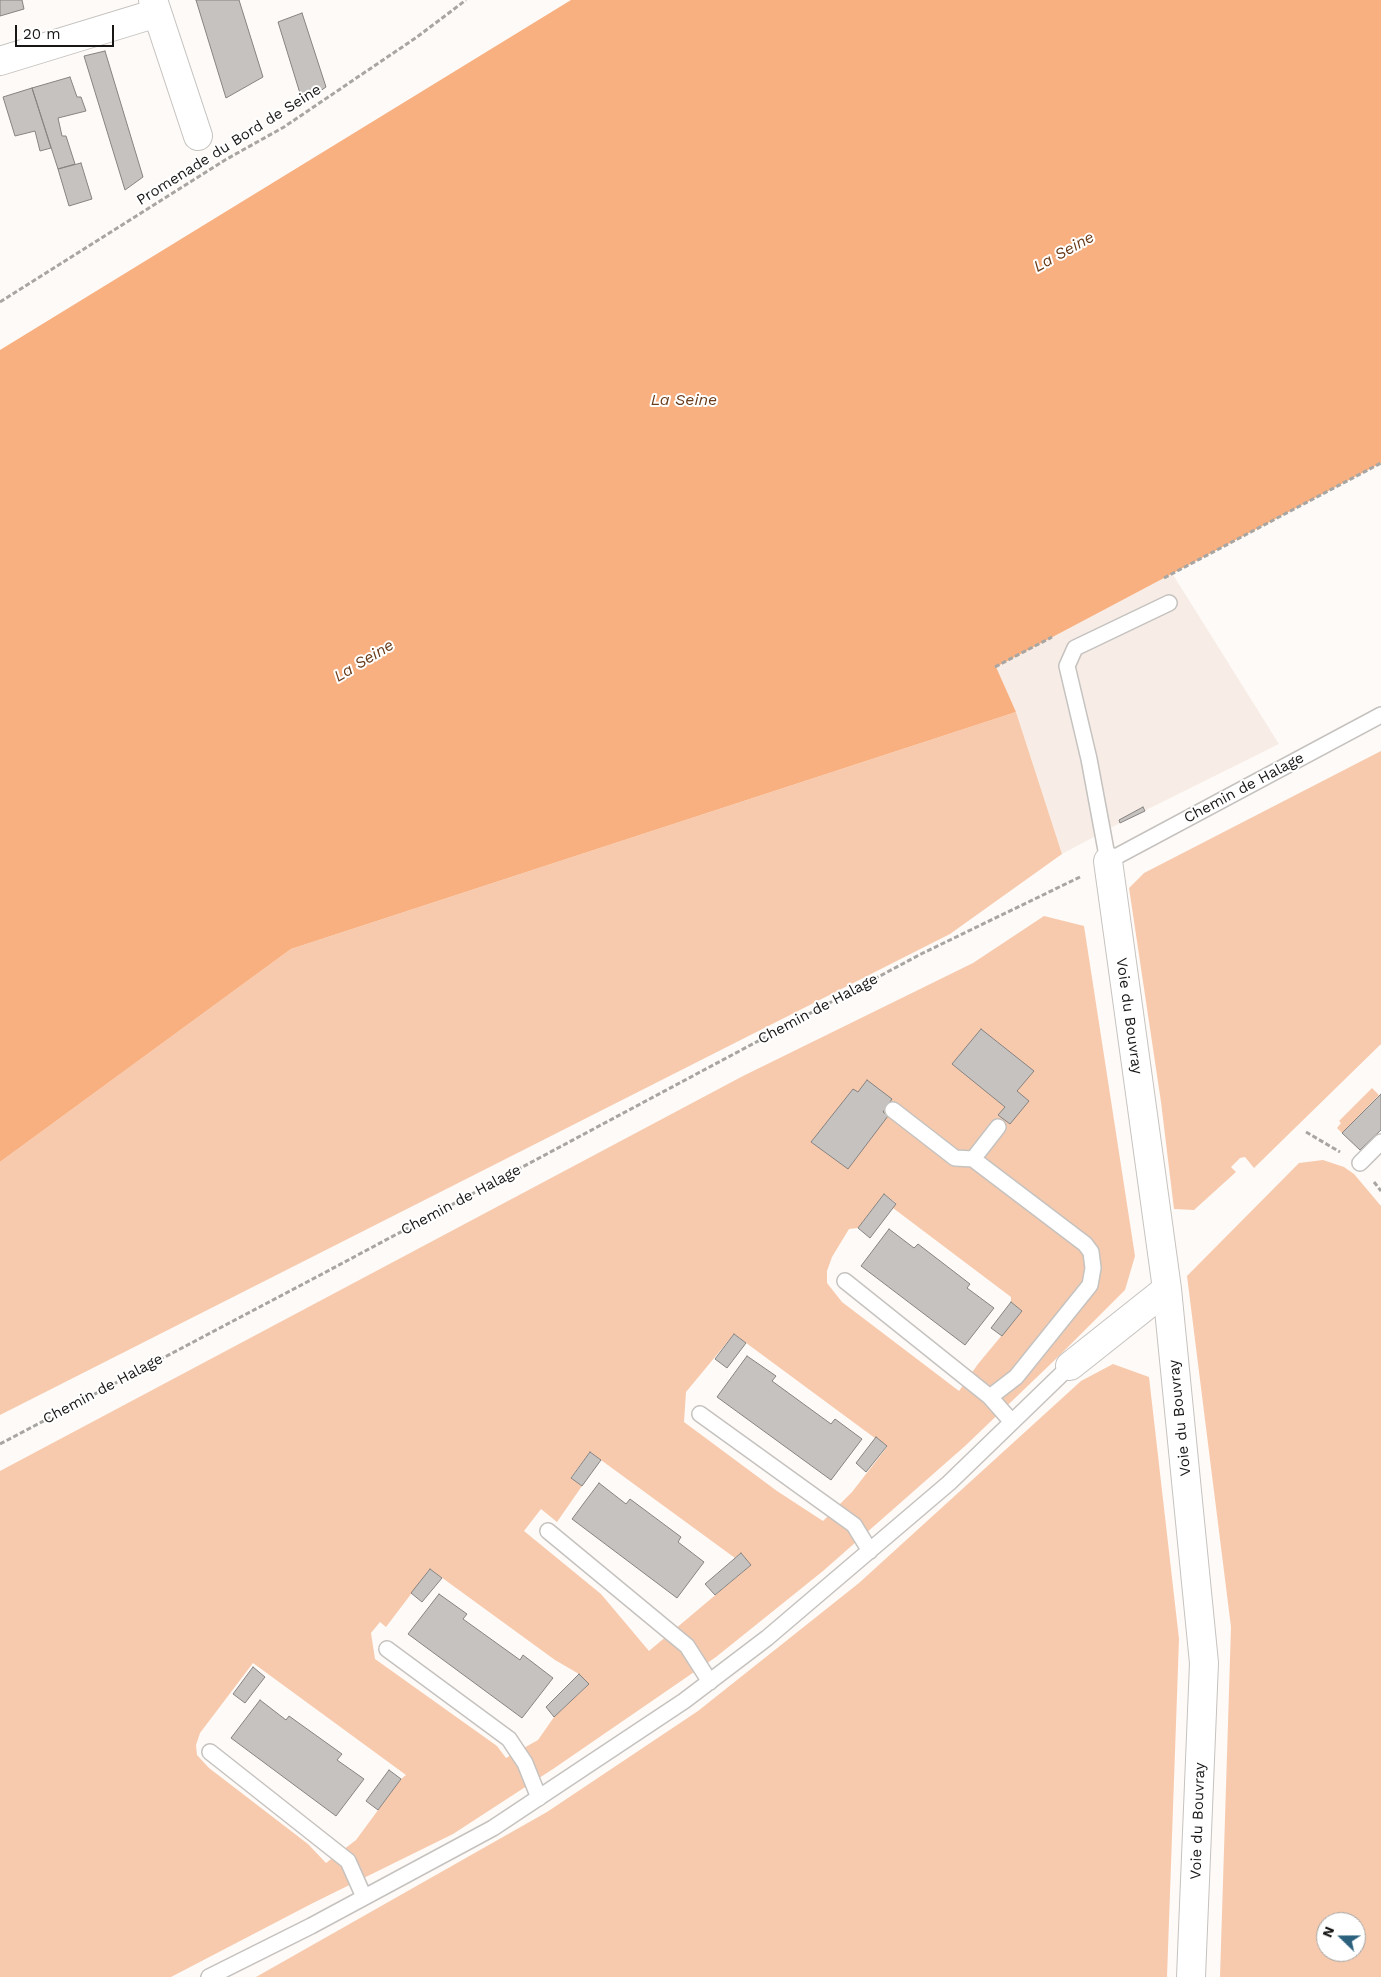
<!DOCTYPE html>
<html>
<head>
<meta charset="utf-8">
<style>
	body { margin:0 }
	#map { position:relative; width:1381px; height:1977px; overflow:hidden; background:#fefaf7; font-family:"Work Sans",sans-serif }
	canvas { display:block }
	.north { position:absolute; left:1316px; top:1912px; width:50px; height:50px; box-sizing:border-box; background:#fff; border:1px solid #a3a2a2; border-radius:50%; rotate:292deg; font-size:14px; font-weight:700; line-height:20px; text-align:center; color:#181716 }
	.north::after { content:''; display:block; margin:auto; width:18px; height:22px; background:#2c617d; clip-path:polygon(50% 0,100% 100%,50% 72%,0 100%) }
	.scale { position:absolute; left:15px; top:25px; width:99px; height:22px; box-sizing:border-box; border:2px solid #181716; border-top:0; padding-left:6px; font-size:15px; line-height:18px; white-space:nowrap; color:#181716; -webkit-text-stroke:4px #fff; paint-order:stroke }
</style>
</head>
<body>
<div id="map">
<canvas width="1381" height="1977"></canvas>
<div class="north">N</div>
<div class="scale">20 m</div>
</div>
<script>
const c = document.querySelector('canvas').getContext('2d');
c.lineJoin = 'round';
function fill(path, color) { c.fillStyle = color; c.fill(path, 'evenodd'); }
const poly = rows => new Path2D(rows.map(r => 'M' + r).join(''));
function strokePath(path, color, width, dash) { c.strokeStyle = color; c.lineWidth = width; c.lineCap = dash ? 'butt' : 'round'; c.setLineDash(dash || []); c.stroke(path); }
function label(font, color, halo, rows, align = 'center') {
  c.font = font + ' "Work Sans",sans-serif'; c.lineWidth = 4; c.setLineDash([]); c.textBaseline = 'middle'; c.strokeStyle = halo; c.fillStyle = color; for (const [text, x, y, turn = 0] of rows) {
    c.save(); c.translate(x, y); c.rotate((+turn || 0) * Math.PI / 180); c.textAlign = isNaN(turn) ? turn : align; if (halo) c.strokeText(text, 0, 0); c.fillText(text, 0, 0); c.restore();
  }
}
fill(poly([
	[1172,573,1279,744,1120,823,1062,854,1016,712,995,668]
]), '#f7ede6');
fill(poly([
	[1016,712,1062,854,950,934,0,1415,0,1162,291,949],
	[1381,751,1381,1044,1254,1168,1245,1157,1240,1158,1231,1167,1236,1172,1194,1210,1174,1209,1161,1102,1129,888,1144,873],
	[1044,916,1084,926,1135,1256,1125,1290,1059,1356,965,1446,823,1571,716,1657,553,1769,453,1834,313,1903,171,1977,0,1977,0,1471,743,1076,973,963],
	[884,1194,896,1203,893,1208,1011,1297,1011,1302,1022,1311,978,1364,959,1391,842,1302,827,1283,827,1271,832,1257,849,1229,858,1228],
	[734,1334,887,1447,852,1492,823,1521,777,1491,684,1422,686,1392],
	[590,1452,735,1558,741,1553,751,1565,649,1651,601,1594,524,1531,541,1509,557,1522,582,1486,571,1477],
	[430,1569,555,1660,579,1674,589,1684,554,1717,538,1740,506,1758,497,1746,375,1659,371,1633,380,1622,386,1627],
	[253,1663,406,1775,401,1779,356,1840,326,1863,308,1844,209,1768,197,1755,196,1745,200,1733],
	[1372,1088,1379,1095,1342,1133,1337,1128,1341,1123,1339,1121],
	[1323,1160,1344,1167,1354,1174,1381,1206,1381,1977,1220,1977,1231,1627,1187,1276,1299,1163],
	[1326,1922,1356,1922,1356,1952,1326,1952],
	[1113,1364,1149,1377,1179,1639,1167,1977,256,1977,547,1812,698,1711,859,1583,1081,1381]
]), '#f7caad');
fill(poly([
	[571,0,1381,0,1381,463,996,667,1016,712,291,949,0,1162,0,350]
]), '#f8b080');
const building = poly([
	[0,0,22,0,24,9,0,16,0,0],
	[196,0,239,0,263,77,226,98,196,0],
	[302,13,326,87,303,103,278,22,302,13],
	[105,51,143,177,125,190,84,56,105,51],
	[70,77,77,97,81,97,86,111,58,118,62,136,66,136,75,164,58,169,32,88,70,77],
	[32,88,51,148,40,151,35,131,15,136,3,97,32,88],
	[81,163,92,199,69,206,58,169,81,163],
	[1143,807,1145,811,1120,823,1119,820,1143,807],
	[981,1029,1034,1071,1017,1091,1029,1101,1010,1124,998,1115,1005,1107,952,1064,981,1029],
	[867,1080,892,1099,883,1112,888,1116,848,1169,811,1142,853,1089,858,1092,867,1080],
	[1381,1094,1381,1130,1360,1150,1342,1133,1381,1094],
	[884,1194,896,1204,870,1238,858,1228,884,1194],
	[889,1229,914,1248,918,1244,970,1284,967,1288,994,1308,965,1345,861,1266,889,1229],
	[1011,1302,1022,1311,1002,1336,991,1328,1011,1302],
	[734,1334,746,1343,727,1368,715,1359,734,1334],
	[747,1356,776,1376,772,1381,831,1424,835,1419,862,1439,831,1480,717,1397,747,1356],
	[876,1437,887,1446,866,1472,856,1463,876,1437],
	[590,1452,601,1460,582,1486,571,1478,590,1452],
	[599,1483,626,1504,630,1499,681,1537,678,1542,704,1562,677,1598,572,1519,599,1483],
	[741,1553,751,1565,715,1595,705,1584,741,1553],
	[430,1569,442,1578,422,1602,411,1593,430,1569],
	[439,1594,467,1614,463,1619,520,1660,523,1655,553,1678,522,1718,408,1634,439,1594],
	[253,1667,265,1677,245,1703,233,1694,253,1667],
	[579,1674,589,1684,554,1717,546,1707,579,1674],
	[260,1700,286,1720,289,1716,342,1754,337,1760,364,1779,336,1816,231,1738,260,1700],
	[389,1770,401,1779,378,1810,366,1801,389,1770]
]);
fill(building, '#c6c2c0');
strokePath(building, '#868381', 1);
const service = poly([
	[1169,603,1075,648,1067,666,1089,759,1108,861,1381,715],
	[893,1110,955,1158,973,1159,1085,1244,1091,1252,1093,1268,1090,1285,1016,1377,990,1397],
	[973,1159,998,1127],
	[1360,1163,1381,1142],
	[845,1281,990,1397,1012,1422],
	[700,1414,854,1525,870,1551],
	[548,1531,687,1646,710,1682],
	[387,1649,509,1739,525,1763,539,1798],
	[210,1752,348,1861,364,1897],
	[209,1977,311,1926,493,1828,684,1701,767,1638,949,1483,1070,1366]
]);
const minor = poly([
	[153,0,198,136],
	[0,61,157,13],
	[1108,861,1167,1289,1204,1663,1191,1977],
	[1070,1366,1167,1289]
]);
strokePath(service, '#c5c2bf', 18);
strokePath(minor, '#c5c2bf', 30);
strokePath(poly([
	[0,302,225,160,284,127,417,37,466,0],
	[1164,578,1381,463],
	[995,667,1052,637],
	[1306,1132,1340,1152],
	[1374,1182,1381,1191],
	[0,1444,324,1273,921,954,1080,877]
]), '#a8a6a3', 3, [5, 2.5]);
strokePath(service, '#fff', 15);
strokePath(minor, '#fff', 28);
label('15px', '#181716', '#fff', [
	["Promenade du Bord de Seine",229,145,-32],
	["Chemin de Halage",1244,788,-28],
	["Chemin de Halage",818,1009,-28],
	["Voie du Bouvray",1129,1016,82],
	["Chemin de Halage",461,1200,-28],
	["Chemin de Halage",103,1389,-28],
	["Voie du Bouvray",1180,1418,-96],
	["Voie du Bouvray",1198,1821,-88]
]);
label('italic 16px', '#6a3b18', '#fff', [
	["La Seine",1064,252,-29],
	["La Seine",684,400],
	["La Seine",364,661,-31]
]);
</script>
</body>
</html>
